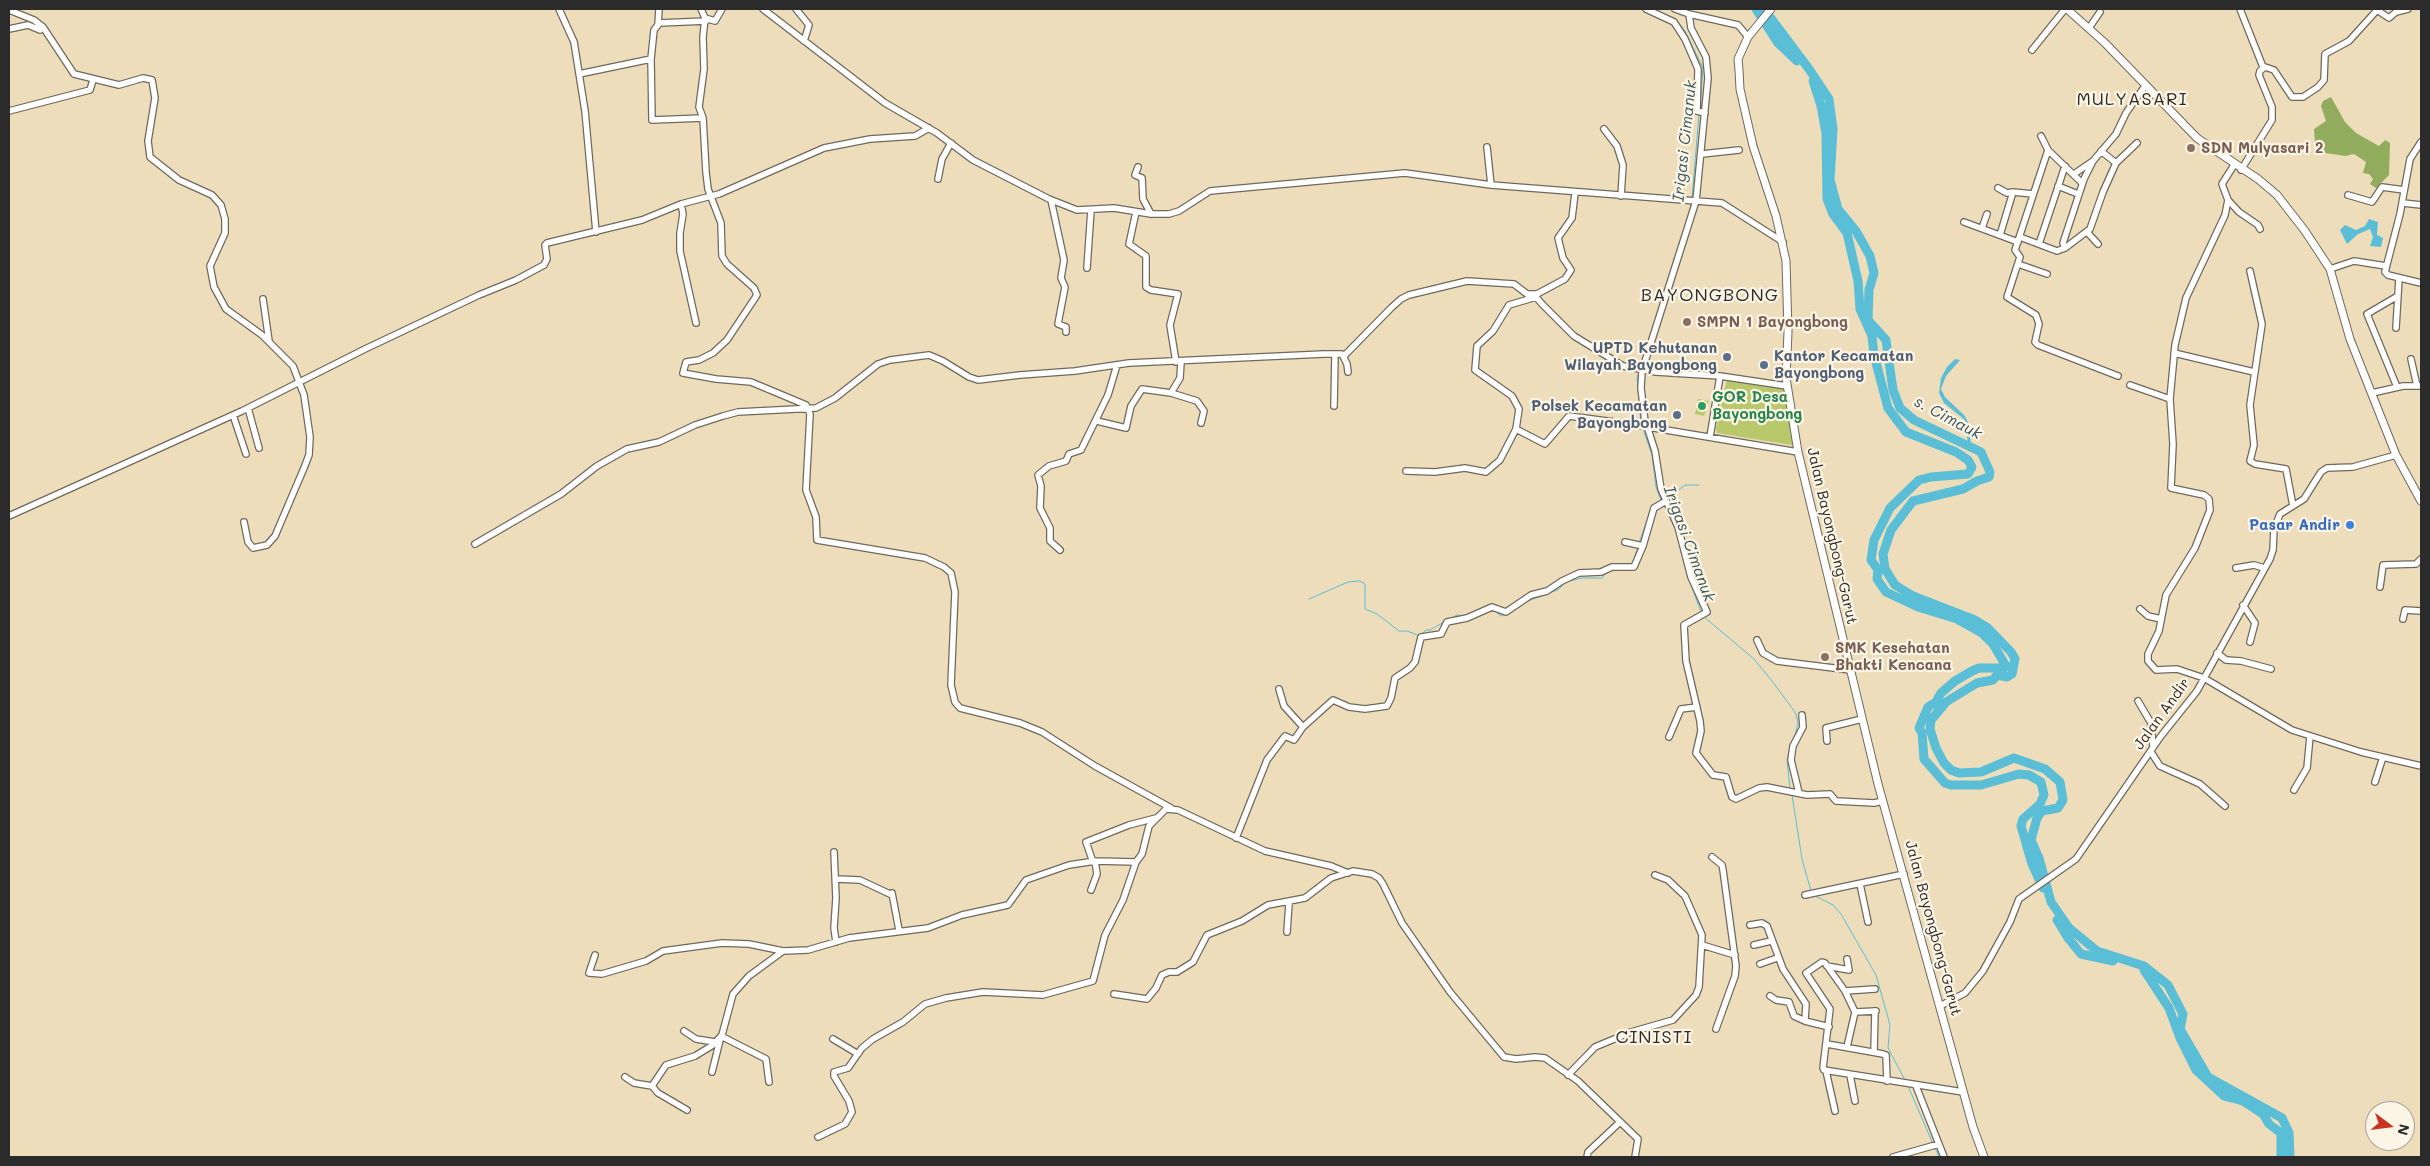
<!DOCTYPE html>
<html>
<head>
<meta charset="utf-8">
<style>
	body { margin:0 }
	#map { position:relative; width:2430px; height:1166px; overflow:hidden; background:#edb; font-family:Mali,sans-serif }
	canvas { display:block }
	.frame { position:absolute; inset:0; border:10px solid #2b2b2b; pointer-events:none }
	.north { position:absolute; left:2365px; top:1101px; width:50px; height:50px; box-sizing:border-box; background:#fcf5e5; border:1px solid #a8a49b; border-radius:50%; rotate:105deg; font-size:14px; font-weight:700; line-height:20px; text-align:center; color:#2b2b2b }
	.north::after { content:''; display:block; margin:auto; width:18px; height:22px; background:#c8321e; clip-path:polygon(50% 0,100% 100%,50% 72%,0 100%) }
</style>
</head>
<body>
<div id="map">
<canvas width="2430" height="1166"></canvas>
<div class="frame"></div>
<div class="north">N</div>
</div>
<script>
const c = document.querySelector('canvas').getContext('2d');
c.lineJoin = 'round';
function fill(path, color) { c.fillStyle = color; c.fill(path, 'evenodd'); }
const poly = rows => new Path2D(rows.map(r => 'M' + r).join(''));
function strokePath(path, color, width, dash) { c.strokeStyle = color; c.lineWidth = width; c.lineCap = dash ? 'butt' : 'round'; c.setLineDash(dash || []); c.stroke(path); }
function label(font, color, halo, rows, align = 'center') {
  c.font = font + ' Mali,sans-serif'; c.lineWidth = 4.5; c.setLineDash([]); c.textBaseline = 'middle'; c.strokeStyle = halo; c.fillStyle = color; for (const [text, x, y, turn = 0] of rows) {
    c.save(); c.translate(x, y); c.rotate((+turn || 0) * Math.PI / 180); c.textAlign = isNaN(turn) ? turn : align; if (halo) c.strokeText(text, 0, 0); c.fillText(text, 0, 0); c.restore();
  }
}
fill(poly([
	[1727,379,1787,386,1797,446,1717,433,1716,428],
	[1698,399,1709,401,1704,416,1695,414]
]), '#b9c86a');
fill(poly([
	[2331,97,2345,122,2356,133,2379,146,2385,140,2390,143,2389,175,2376,188,2370,184,2373,179,2369,174,2363,173,2366,162,2354,154,2345,156,2326,153,2315,144,2314,129,2326,121,2321,106,2323,101]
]), '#92ac5e');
fill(poly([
	[2369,219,2378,222,2377,235,2383,238,2381,247,2370,246,2373,237,2370,229,2358,234,2347,244,2340,230,2345,225,2356,230,2365,226],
	[1955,359,1960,360,1946,376,1941,389,1945,397,1965,416,1969,425,1971,446,1962,444,1968,444,1965,420,1944,403,1939,393,1941,378,1947,367]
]), '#59bed6');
strokePath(poly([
	[1654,9,1664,15],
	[1677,21,1685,31,1703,68,1700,107],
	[1692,199,1699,114],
	[1690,212,1691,203],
	[1640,370,1637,378,1641,423],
	[1643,429,1652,455,1656,487,1661,500],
	[1667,499,1685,485,1699,485],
	[1664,505,1672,520],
	[1675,528,1688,575],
	[1639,543,1650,512],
	[1632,565,1638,547],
	[1689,579,1701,612],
	[1551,592,1558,590,1566,582,1582,578,1602,578,1605,574],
	[1309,599,1348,582,1360,581,1365,584,1365,609,1377,614,1399,631,1407,631,1420,636,1426,630,1430,630,1444,622],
	[1528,601,1547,594],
	[1495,611,1501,616,1513,611],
	[1703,616,1754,659,1772,681,1795,712,1798,722,1795,736],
	[1450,619,1457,615,1463,616],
	[1790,749,1787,760,1790,789],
	[1792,795,1802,859,1811,891],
	[1813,895,1833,905,1841,914,1876,975,1890,1025,1888,1048,1905,1080],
	[1908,1086,1933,1144],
	[1935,1148,1939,1157]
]), '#59bed6', 1);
strokePath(poly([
	[1756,9,1778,43,1797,61],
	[1764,9,1809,69,1829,99,1833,129,1830,180,1838,209,1856,231,1870,256,1874,273,1869,290,1868,320,1886,340,1893,390,1900,408,1914,420,1981,452,1990,472,1989,477,1977,481,1963,489,1913,501,1891,530,1883,554,1885,569,1895,585,1913,596,1975,620,1988,628,2011,652,2015,659,2012,674,2007,677,1997,675,1993,680,1977,683,1946,702,1931,720,1930,729,1936,748,1944,763,1951,770,1959,773,1981,772,2014,758,2045,769,2060,782,2063,800,2058,808,2042,811,2037,818,2031,840,2039,858,2051,902,2069,928,2097,951,2144,966,2168,985,2183,1014,2180,1029,2208,1077,2282,1118,2289,1133,2290,1157],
	[1813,81,1821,106,1826,133,1827,199,1833,214,1847,233,1858,281,1860,309,1872,336,1874,355,1888,408,1906,432,1956,452,1968,460,1972,467,1968,474,1931,477,1919,480,1890,508,1874,540,1871,560,1878,570,1877,579,1886,592,1918,607,1957,619,1982,633,1993,644,2006,666,2004,668,1979,668,1972,671,1955,681,1941,693,1936,702,1928,707,1919,728,1922,733,1924,759,1945,783,1951,785,1981,785,2019,774,2029,775,2041,782,2044,795,2040,804,2023,819,2021,826,2032,864,2043,888],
	[2057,920,2068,938,2081,954,2113,961],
	[2144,970,2169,1008,2180,1038,2196,1070,2224,1096,2243,1101,2263,1114,2269,1124,2281,1133,2281,1157]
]), '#59bed6', 9);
const minor = poly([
	[559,9,574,42,585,111,596,232],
	[701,9,705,18],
	[722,9,715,21,705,18,703,37,704,69,699,107,703,118,706,172,708,189,721,223,722,256,727,264,754,288,757,295,727,340,713,353,699,360,686,362,683,373,716,379,751,382,806,405,810,414,806,490,816,517,817,540,925,558,944,567,951,573,955,592,951,685,955,702,960,708,1020,723,1042,732,1095,766,1171,808],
	[763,9,885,103,937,133,973,160,1049,199,1077,210,1114,208,1151,214,1169,214,1179,211,1210,191,1405,173,1491,185,1722,203,1783,242],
	[796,9,809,25,804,41],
	[1646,9,1674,22,1685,39,1698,69,1697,111,1705,113],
	[1675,9,1689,14,1691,28,1706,57,1708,78,1696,201,1642,371,1641,388,1645,422,1648,427,1798,452],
	[2240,9,2263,67],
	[9,10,34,20,43,27,74,74,119,85,143,78,152,80,155,98,148,141,150,157,179,180,212,195,221,205,225,219,225,233,210,266,214,287,226,309,262,335,293,366,304,395,310,437,309,455,304,468,275,536,267,545,253,548,248,542,244,522],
	[2377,10,2389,18,2396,12,2408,9],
	[1689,14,1738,25,1748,37],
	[659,23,706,21],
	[2089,28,2100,12],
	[9,29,28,25,40,30,43,27],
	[2032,50,2065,9],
	[651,59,652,120,703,118],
	[579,74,651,59,654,30,658,25,659,9],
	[9,111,90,90,93,80],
	[1604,129,1617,146,1623,165,1621,196],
	[2041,136,2048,150,2082,183],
	[2421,142,2410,159,2400,214,2385,272,2388,275,2421,283],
	[2137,143,2116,163,2103,192,2090,229,2065,248,2063,243,2084,179,2093,161,2116,134,2126,113,2145,86],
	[1487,147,1491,185],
	[2048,150,2015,250,2020,257,2007,297,2036,315,2039,324,2035,342,2038,345,2118,376],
	[2101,151,2116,163],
	[1702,154,1739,150],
	[2234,165,2222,184,2228,200,2225,215,2186,298,2175,345,2170,399,2173,444,2171,488,2204,495,2209,499,2210,510,2195,548,2166,595,2159,631,2148,654,2148,661,2156,670,2177,669,2204,678,2292,730,2361,752,2421,766],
	[1138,167,1135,175,1142,178,1143,199,1151,214],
	[2241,170,2272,120,2272,107,2259,75,2260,71,2265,67,2274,70,2292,97,2303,97,2318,87,2324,80,2325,54,2349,41,2378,9],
	[2074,174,2093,161],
	[938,179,942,159,951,143],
	[2058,186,2078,194],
	[1998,188,2007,193,2013,192,2033,194],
	[2348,195,2372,202,2382,187,2404,190],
	[1051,200,1064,260,1061,278,1065,287,1058,324,1066,327,1066,332],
	[2228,200,2239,212,2258,225,2260,229],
	[2403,203,2421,205],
	[681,204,683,214,680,233,680,251,696,323],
	[1136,212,1129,244,1146,256,1146,287,1151,290,1178,294,1170,325,1176,362],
	[1964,222,2018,242],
	[1982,228,1987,214],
	[2087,232,2098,244],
	[2000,235,2013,192],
	[2020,237,2057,251,2065,248],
	[2039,244,2065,166],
	[2018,264,2047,274],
	[1087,268,1091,210],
	[2330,269,2354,261,2386,266],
	[2250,271,2262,324,2250,405,2254,445,2250,461,2255,464,2286,469,2293,506],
	[1537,294,1536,297,1542,304,1574,336,1623,366,1656,372,1720,376,1787,386],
	[2396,297,2367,314,2397,387],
	[263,299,269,341],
	[2396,328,2399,278],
	[2174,353,2254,372],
	[1344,356,1391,308,1401,299,1409,295,1467,281,1514,284,1527,294,1537,294,1565,279,1571,270,1563,258,1558,238,1572,218,1575,193],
	[2411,359,2417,386],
	[2130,385,2170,399],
	[1171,393,1197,401,1204,411,1201,423],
	[2372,393,2403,386,2421,386],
	[1334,406,1335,354],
	[248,408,259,448],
	[233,415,246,454],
	[1097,421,1126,428,1131,406,1142,389,1171,393,1180,378,1181,362],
	[1647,426,1655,451,1661,489,1678,527,1691,577,1707,612,1684,625,1686,661,1700,721,1701,731,1696,753,1713,775,1726,777,1732,797,1736,799,1759,788,1767,787,1807,795,1830,794,1836,801,1874,803,1883,801],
	[1516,429,1545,444,1569,416,1645,426],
	[1710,437,1720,376],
	[1406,471,1435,472,1465,468,1486,472,1500,460,1516,429,1519,409,1512,396,1475,370,1477,346,1493,331,1509,305,1536,297],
	[9,516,242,411,365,349,479,295,516,280,544,265,547,259,545,245,547,243,642,220,681,204,719,194,824,148,870,139,915,136,929,128],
	[1625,542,1643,546],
	[475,544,561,494,597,466,627,449,659,442,695,425,723,416,738,412,816,408,835,398,878,364,890,360,929,355,943,361,969,377,978,380,1020,375,1075,371,1129,363,1324,354,1342,354,1347,364,1348,372],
	[1060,550,1050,541,1050,528,1040,508,1041,486,1038,475,1049,466,1066,461,1069,454,1081,450,1108,395,1117,365],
	[2236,568,2254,565,2264,568],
	[2380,587,2383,565,2416,564,2421,559],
	[2243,605,2255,623,2250,642],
	[2140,609,2148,616,2161,619],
	[2403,619,2405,610,2421,611],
	[1757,640,1763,653,1777,661,1850,670],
	[2217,653,2226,660,2241,661,2271,669],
	[1279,689,1284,706,1303,727],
	[2138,701,2151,723,2153,747],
	[1669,737,1681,709,1697,707],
	[1827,741,1826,728,1862,719],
	[2151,752,2160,766,2200,784,2225,806],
	[2375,782,2383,757],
	[2294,790,2307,768,2310,736],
	[1799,793,1791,760,1793,746,1803,727,1802,715],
	[1236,838,1267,760,1285,736,1294,740,1303,727,1333,700,1349,707,1365,709,1387,706,1391,698,1395,678,1410,668,1415,662,1421,637,1441,634,1447,622,1467,618,1492,607,1506,612,1531,595,1547,591,1562,581,1579,573,1601,572,1612,567,1634,567,1643,546,1654,508,1666,501],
	[834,852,836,898,834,928,836,942],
	[1712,857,1722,865,1723,870,1736,966,1735,976,1716,1029],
	[1093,862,1086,842,1129,825,1156,818],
	[836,879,860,880,892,895],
	[1860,884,1868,922],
	[1091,890,1097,874,1095,861],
	[892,893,899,930],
	[1805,895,1904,874],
	[1750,925,1762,923,1767,926,1783,969,1806,1004,1805,1021,1829,1027],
	[1287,932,1289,903],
	[1702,945,1735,955],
	[1754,945,1771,941],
	[595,955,589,973,602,974,646,961,663,951,722,943,749,944,783,951],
	[1760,964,1777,958],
	[1827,966,1849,970,1847,959],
	[1845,991,1875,989],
	[1114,994,1147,999,1156,988,1162,975,1169,972,1177,972,1193,962,1207,935,1242,921,1268,905,1305,898,1331,878,1353,871,1372,874,1379,878,1383,884,1402,923,1450,992,1504,1057,1516,1059,1535,1057,1545,1058,1578,1081,1638,1139,1635,1157],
	[1770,996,1776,1000,1789,1002,1794,1016,1805,1021],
	[1940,1006,1965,993,1983,971,2010,922,2019,899,2076,859,2161,736,2197,691,2270,559,2273,550,2274,529,2280,514,2304,499,2321,472,2327,468,2353,467,2396,455],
	[1855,1012,1876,1011],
	[684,1031,696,1039,715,1042],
	[833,1039,858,1054],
	[1827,1044,1883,1054,1886,1055,1887,1081],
	[1847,1047,1855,1012,1845,991,1825,963,1822,962,1806,973,1830,1009,1823,1068,1824,1070,1963,1092],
	[1874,1052,1875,1011],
	[1826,1071,1835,1111],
	[712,1072,721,1036,766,1059,769,1082],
	[1568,1075,1595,1047,1631,1032,1673,1020,1696,995,1699,987,1702,935,1685,896,1668,880,1655,875],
	[1850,1075,1855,1101],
	[625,1077,634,1083,652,1086,666,1065,695,1056,713,1045,722,1035,733,994,749,976,783,951,808,950,849,938,928,928,962,915,1008,905,1026,880,1069,865,1095,861,1136,862,1142,854,1149,826,1166,809,1178,810,1265,851,1331,866,1348,873],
	[652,1086,658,1093,687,1110],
	[1916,1086,1944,1157],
	[818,1137,845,1124,852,1112,849,1101,834,1076,834,1072,848,1068,862,1048,873,1039,903,1022,925,1004,946,998,983,992,1043,995,1093,981,1105,935,1123,900,1136,862],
	[1587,1157,1588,1152,1620,1122],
	[1893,1157,1939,1144]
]);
const major = poly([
	[1771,9,1748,37,1738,59,1739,70,1740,89,1753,146,1776,216,1786,261,1788,332,1786,378,1798,452,1878,784,1973,1127,1984,1157],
	[2067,9,2105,43,2197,138,2258,179,2277,195,2305,231,2330,269,2350,339,2396,455,2421,501]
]);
strokePath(minor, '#6f695d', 8);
strokePath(major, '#6f695d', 9);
strokePath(minor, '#fff', 5.5);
strokePath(major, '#fff', 7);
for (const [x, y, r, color] of [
	[2191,148,5,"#8d6e63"],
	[1687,322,5,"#8d6e63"],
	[1727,357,5,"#5c6f8a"],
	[1764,365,5,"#5c6f8a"],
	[1702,406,5,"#2e9e5b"],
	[1677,415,5,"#5c6f8a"],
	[2350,525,5,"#3f7fe0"],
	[1825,657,5,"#8d6e63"]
]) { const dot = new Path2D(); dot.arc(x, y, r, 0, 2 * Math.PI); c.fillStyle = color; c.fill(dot); strokePath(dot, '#fcf5e5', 2); }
label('bold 15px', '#785e54', '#fcf5e5', [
	["SDN Mulyasari 2",2201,148],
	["SMPN 1 Bayongbong",1697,322],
	["SMK Kesehatan",1835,648],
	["Bhakti Kencana",1835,665]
], 'left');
label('bold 15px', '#4e5e75', '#fcf5e5', [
	["UPTD Kehutanan",1717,348],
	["Wilayah Bayongbong",1717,365],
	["Kantor Kecamatan",1774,356,"left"],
	["Bayongbong",1774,373,"left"],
	["Polsek Kecamatan",1667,406],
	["Bayongbong",1667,423]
], 'right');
label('bold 15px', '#27864d', '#fcf5e5', [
	["GOR Desa",1712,397],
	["Bayongbong",1712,414]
], 'left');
label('bold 15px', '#366cbe', '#fcf5e5', [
	["Pasar Andir",2340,525]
], 'right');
label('15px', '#2b2b2b', '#fcf5e5', [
	["Jalan Bayongbong-Garut",1832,536,77],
	["Jalan Andir",2162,714,-54],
	["Jalan Bayongbong-Garut",1933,928,75]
]);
label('italic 16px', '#39575e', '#fcf5e5', [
	["Irigasi Cimanuk",1685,141,-84],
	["s. Cimauk",1948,418,28],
	["Irigasi Cimanuk",1689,544,70]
]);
c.letterSpacing = '1px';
label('18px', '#2b2b2b', '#fcf5e5', [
	["MULYASARI",2132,99],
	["BAYONGBONG",1710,295],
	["CINISTI",1654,1037]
]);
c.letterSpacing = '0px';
</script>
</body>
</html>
